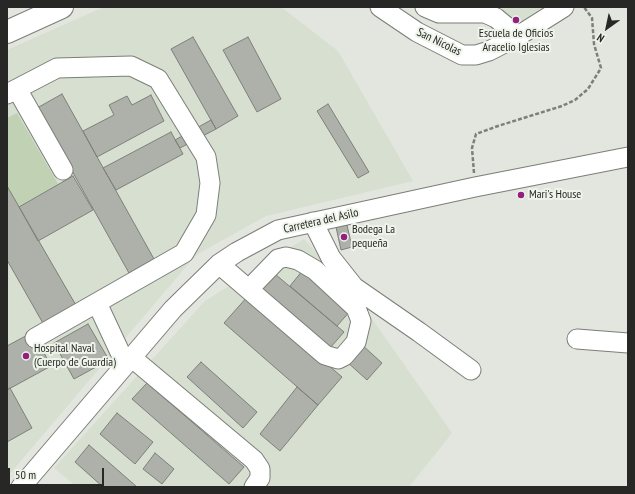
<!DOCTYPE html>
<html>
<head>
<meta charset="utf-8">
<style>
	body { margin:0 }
	#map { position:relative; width:635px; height:494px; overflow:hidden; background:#e2e6de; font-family:"PT Sans Narrow",sans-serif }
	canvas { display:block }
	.frame { position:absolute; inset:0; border:8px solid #272825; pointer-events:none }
	.north { position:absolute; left:587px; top:8px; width:40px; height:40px; -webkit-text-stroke:3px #eff4eb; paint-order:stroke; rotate:213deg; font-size:11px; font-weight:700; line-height:16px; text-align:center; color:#272825 }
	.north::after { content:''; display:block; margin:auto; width:14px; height:18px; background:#272825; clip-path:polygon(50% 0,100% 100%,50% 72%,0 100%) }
	.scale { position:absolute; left:8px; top:468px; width:96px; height:18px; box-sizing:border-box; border:2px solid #272825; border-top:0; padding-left:5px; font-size:12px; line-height:14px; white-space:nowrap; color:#272825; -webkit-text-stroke:3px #eff4eb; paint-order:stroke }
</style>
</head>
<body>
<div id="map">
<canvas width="635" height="494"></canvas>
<div class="frame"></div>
<div class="north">N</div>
<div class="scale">50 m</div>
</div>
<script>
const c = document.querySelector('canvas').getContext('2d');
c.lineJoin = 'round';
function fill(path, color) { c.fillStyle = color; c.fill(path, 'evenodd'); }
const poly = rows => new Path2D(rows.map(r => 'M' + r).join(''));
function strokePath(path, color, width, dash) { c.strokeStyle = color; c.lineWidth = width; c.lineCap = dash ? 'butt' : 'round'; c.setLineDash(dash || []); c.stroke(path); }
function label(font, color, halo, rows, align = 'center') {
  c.font = font + ' "PT Sans Narrow",sans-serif'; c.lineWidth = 4; c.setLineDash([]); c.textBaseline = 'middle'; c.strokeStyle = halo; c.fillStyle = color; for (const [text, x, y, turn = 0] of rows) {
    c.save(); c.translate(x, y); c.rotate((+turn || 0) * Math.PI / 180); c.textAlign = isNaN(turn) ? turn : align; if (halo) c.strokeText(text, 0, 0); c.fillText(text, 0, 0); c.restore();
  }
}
fill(poly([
	[104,7,281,7,338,51,413,181,266,216,196,255,7,477,7,50],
	[440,7,548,7,516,28],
	[304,239,356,296,452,433,409,487,77,487,54,468,205,301]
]), '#d6dfd0');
fill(poly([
	[17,113,58,184,19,207,7,186,7,118]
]), '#c1d1b4');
const building = poly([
	[193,37,238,116,216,129,171,49,193,37],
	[248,37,281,99,257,112,223,50,248,37],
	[62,94,154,259,129,273,37,108,62,94],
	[151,95,164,121,97,157,83,131,114,115,109,105,127,96,132,105,151,95],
	[328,104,369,172,358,178,317,111,328,104],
	[211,120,216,129,180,148,175,140,211,120],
	[171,132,183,154,116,190,103,168,171,132],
	[73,176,93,210,38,241,19,207,73,176],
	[7,186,77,307,44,325,7,260,7,186],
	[347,225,352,247,341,250,336,227,347,225],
	[269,269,344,332,330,348,256,285,269,269],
	[303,270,351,310,337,326,290,286,303,270],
	[248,296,342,377,318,405,224,323,248,296],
	[88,324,109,360,74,379,54,343,88,324],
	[33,332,51,366,7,390,7,346,33,332],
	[361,344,382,363,367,380,346,361,361,344],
	[201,362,257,412,243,428,187,377,201,362],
	[147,383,244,467,229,484,132,399,147,383],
	[297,387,318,405,280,451,260,434,297,387],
	[10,388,32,428,7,442,7,390,10,388],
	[117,413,153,442,135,464,100,434,117,413],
	[89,445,137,487,103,487,75,462,89,445],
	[155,453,174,469,162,484,143,469,155,453]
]);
fill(building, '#adb1a9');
strokePath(building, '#7d817a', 1);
const minor = poly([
	[380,7,417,32,462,55,476,55,489,51,518,36,564,7],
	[425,7,439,13,485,13,496,18,518,36],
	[17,89,63,170],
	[7,94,57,68,131,66,158,79,206,157,210,183,206,215,184,253,35,338],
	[313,222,331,258,354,287,419,332,471,370],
	[219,264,325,355,338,359,344,356,356,342,361,321,356,308,315,270,298,260,286,257,278,259,249,289],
	[97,303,125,363],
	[577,339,628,343],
	[131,357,254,460,260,469,260,478,254,487],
	[21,487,173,309,219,264,237,252,278,230,475,187,628,157]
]);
const major = poly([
	[7,32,62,7]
]);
strokePath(minor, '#7b7f78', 21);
strokePath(major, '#7b7f78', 24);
strokePath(poly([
	[474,173,472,148,476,134,498,126,562,106,575,100,588,89,601,68,594,44,592,18,584,7]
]), '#7d7f7a', 2.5, [4, 2]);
strokePath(minor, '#fff', 19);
strokePath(major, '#fff', 22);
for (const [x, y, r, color] of [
	[516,20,4,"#94207e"],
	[521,195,4,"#94207e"],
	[344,237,4,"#94207e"],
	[26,356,4,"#94207e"]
]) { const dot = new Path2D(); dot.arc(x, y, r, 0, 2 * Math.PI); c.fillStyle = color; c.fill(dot); strokePath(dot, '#eff4eb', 1.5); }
label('12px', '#272825', '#eff4eb', [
	["Escuela de Oficios",516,34,"center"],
	["Aracelio Iglesias",516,48,"center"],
	["Mari's House",529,195],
	["Bodega La",352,230],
	["pequeña",352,244],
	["Hospital Naval",34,349],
	["(Cuerpo de Guardia)",34,363]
], 'left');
label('12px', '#272825', '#eff4eb', [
	["San Nicolas",439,42,26],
	["Carretera del Asilo",321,221,-13]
]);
</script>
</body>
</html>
